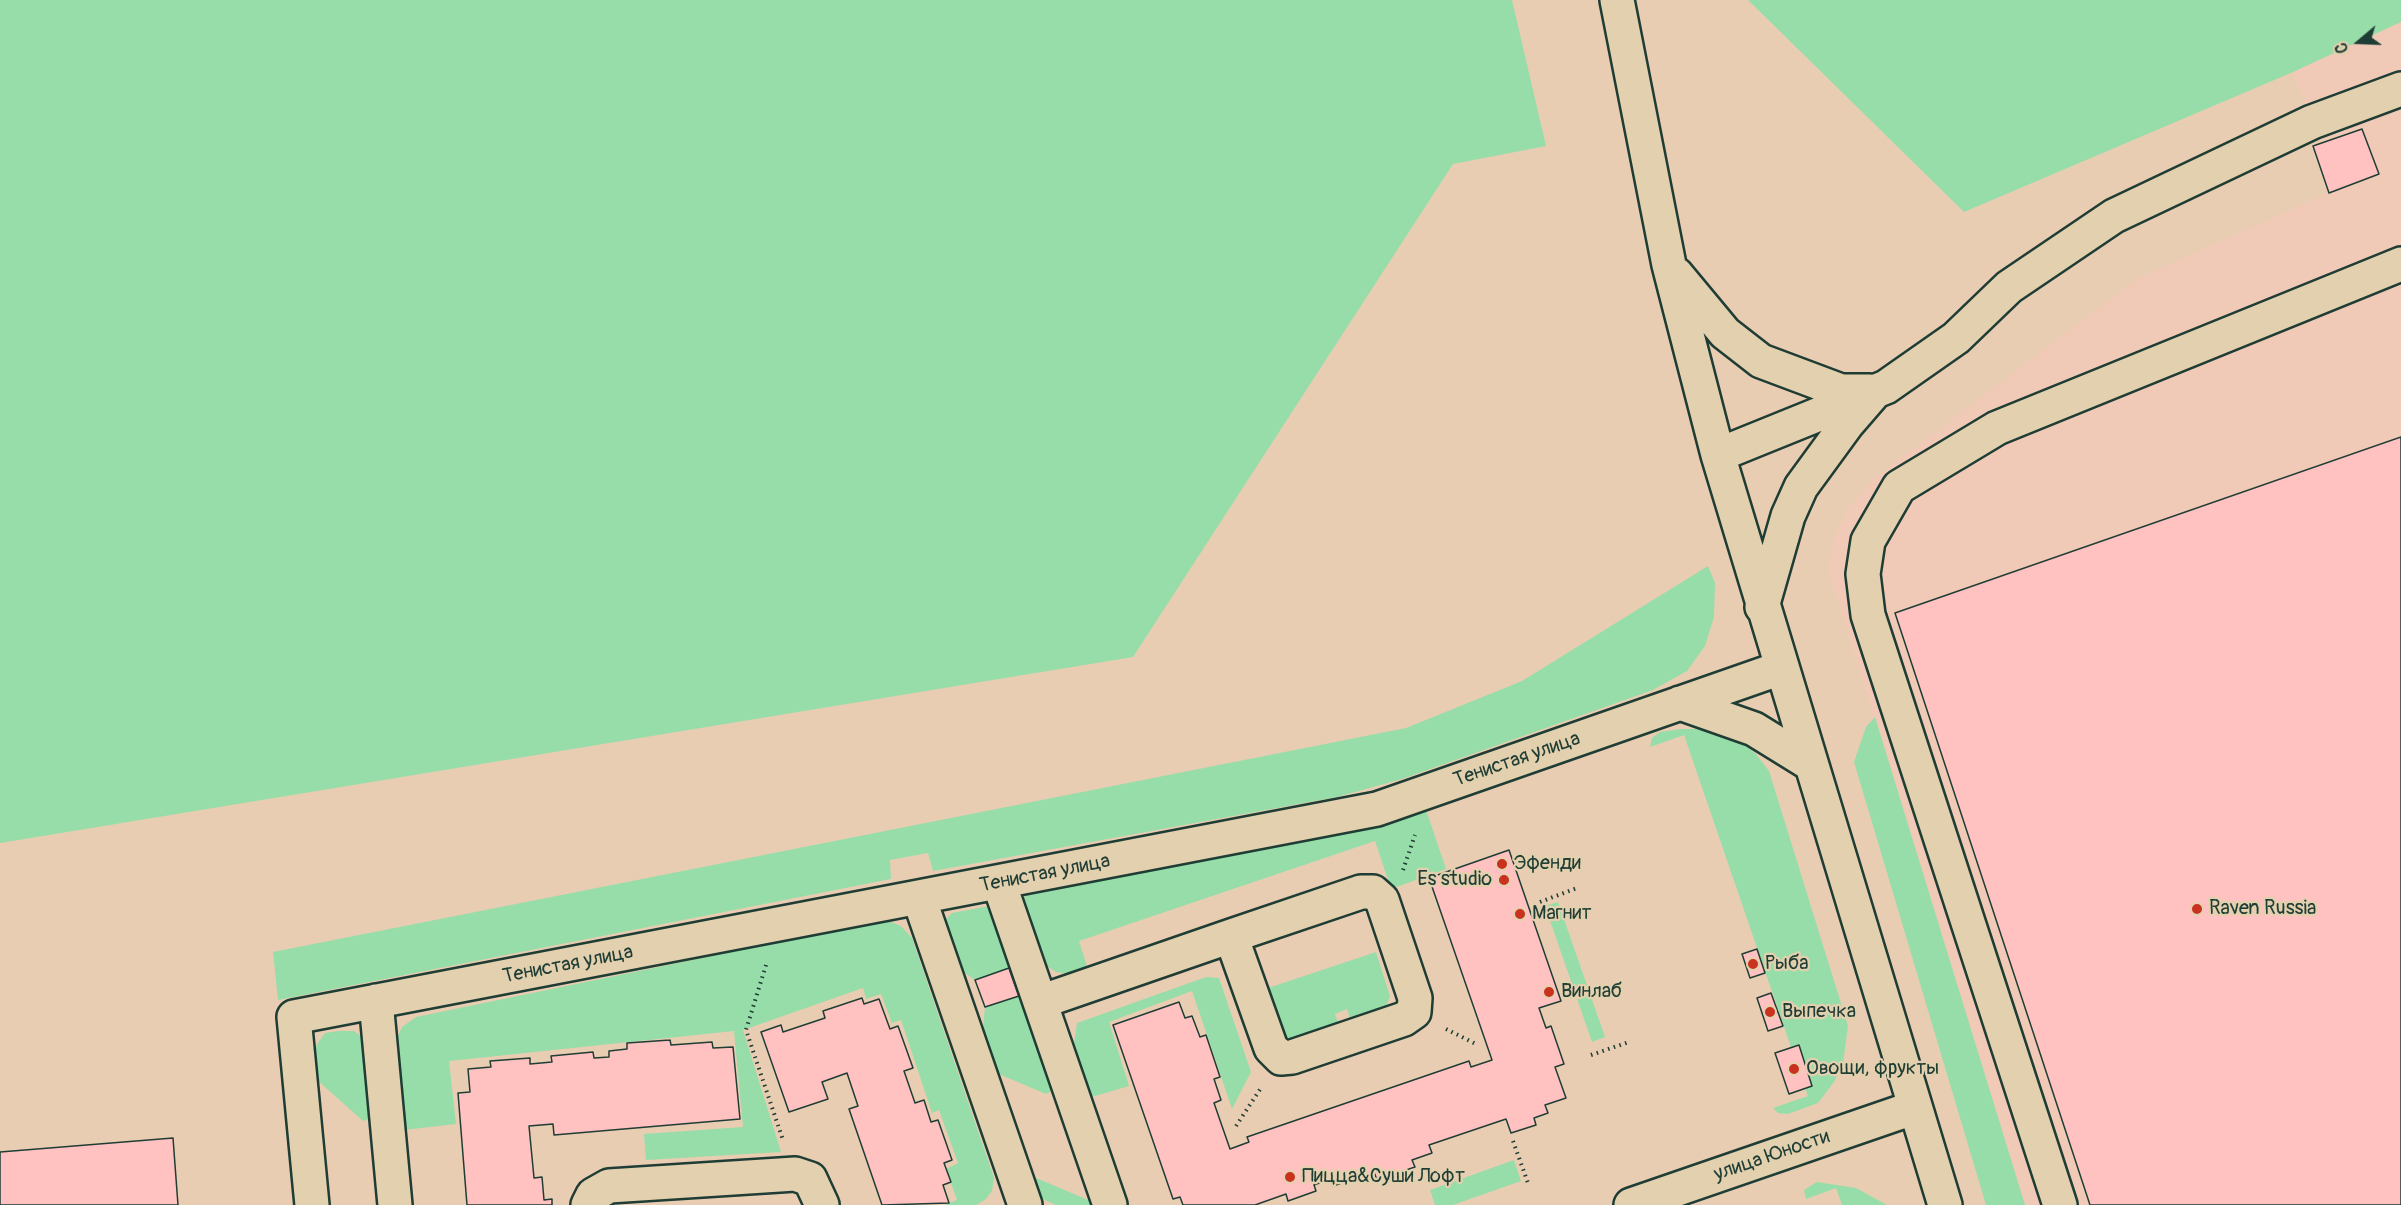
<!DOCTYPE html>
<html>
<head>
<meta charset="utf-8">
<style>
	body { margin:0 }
	#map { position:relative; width:2401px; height:1205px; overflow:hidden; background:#e9cdb2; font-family:Pangolin,sans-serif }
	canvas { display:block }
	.north { position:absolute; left:2329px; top:12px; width:60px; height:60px; -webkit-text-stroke:4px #e3d0ae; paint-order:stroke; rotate:251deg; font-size:16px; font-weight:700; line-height:24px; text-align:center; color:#1f3d34 }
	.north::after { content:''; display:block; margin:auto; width:21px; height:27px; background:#1f3d34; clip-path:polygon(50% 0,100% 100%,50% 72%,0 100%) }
</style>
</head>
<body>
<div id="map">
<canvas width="2401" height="1205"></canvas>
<div class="north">С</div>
</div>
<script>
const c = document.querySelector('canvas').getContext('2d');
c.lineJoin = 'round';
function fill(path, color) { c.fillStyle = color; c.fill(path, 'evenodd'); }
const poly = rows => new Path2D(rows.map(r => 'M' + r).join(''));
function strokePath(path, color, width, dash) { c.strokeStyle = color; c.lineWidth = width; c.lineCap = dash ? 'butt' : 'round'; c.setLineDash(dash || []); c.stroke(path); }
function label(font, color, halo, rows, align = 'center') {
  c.font = font + ' Pangolin,sans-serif'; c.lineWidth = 4.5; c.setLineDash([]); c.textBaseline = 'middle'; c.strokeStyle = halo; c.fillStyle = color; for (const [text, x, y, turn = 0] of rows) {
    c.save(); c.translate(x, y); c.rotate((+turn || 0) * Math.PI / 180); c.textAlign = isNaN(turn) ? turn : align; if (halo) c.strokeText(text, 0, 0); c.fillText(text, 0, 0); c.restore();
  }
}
fill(poly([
	[2401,22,2401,1205,2025,1205,1828,569,1835,537,1849,507,1872,480,2141,277,2328,193,2313,147,2324,143,2312,122,2293,72]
]), '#f0cab6');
fill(poly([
	[0,0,1512,0,1546,146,1453,164,1133,657,0,843],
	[1748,0,2401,0,2401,22,2293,72,1964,212],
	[1708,566,1715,583,1714,617,1705,646,1687,671,1653,690,1402,779,1337,797,933,871,928,853,890,860,891,879,278,1000,273,952,1406,728,1522,681],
	[1875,717,2025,1205,1986,1205,1854,762,1866,727],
	[1681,729,1711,729,1734,735,1756,754,1769,771,1848,1026,1843,1063,1834,1082,1818,1103,1788,1114,1778,1113,1773,1108,1808,1096,1805,1088,1789,1094,1775,1053,1791,1047,1684,735,1650,747,1652,738,1660,732],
	[1425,807,1446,869,1391,889,1375,841,1079,941,1089,973,1074,975,1056,972,1038,960,1021,906,1026,893],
	[1558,902,1605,1037,1592,1042,1545,906],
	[989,906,997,920,1055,1089,1046,1094,994,1072,982,1037,985,1007,1018,996,1009,968,975,980,959,969,946,940,945,920,952,913],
	[886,920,901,926,912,938,994,1178,992,1191,986,1199,976,1205,945,1205,957,1200,946,1169,958,1163,939,1110,932,1113,901,1020,892,1023,881,994,866,999,863,988,743,1030,781,1152,646,1160,644,1134,743,1127,734,1031,449,1061,456,1124,403,1130,395,1042,402,1027,416,1017],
	[1376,952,1390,996,1386,1007,1351,1021,1347,1009,1335,1014,1339,1026,1293,1042,1280,1039,1262,990],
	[1206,977,1219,978,1251,1072,1232,1109,1192,991,1109,1022,1129,1086,1092,1097,1074,1045,1077,1023],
	[338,1031,354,1031,366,1040,371,1118,363,1121,316,1079,315,1050,317,1044,325,1033],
	[1514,1160,1521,1181,1453,1205,1435,1205,1430,1190],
	[1029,1175,1093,1202,1094,1205,1056,1205,1036,1196],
	[1817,1182,1856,1188,1887,1205,1842,1205,1836,1188,1806,1199,1804,1190]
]), '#97dda9');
const building = poly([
	[2362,129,2379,174,2329,193,2313,146,2362,129],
	[2401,437,2401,1205,2090,1205,1895,613,2401,437],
	[1509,850,1561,1001,1539,1008,1546,1028,1551,1026,1564,1064,1555,1067,1566,1098,1545,1105,1548,1113,1534,1118,1536,1125,1511,1133,1506,1119,1429,1145,1432,1153,1412,1160,1415,1167,1377,1180,1374,1172,1333,1186,1330,1179,1314,1185,1316,1191,1288,1201,1286,1194,1255,1205,1183,1205,1180,1197,1173,1199,1113,1025,1179,1002,1185,1018,1192,1016,1200,1037,1206,1035,1220,1077,1214,1079,1221,1100,1214,1103,1230,1149,1249,1142,1247,1137,1469,1061,1471,1067,1492,1060,1429,878,1509,850],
	[1757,949,1765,973,1750,978,1742,954,1757,949],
	[1009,968,1019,996,985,1007,975,980,1009,968],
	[1771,993,1783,1026,1768,1031,1757,998,1771,993],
	[862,998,864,1004,879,999,890,1029,898,1026,913,1068,904,1071,915,1103,924,1100,931,1122,938,1120,952,1160,944,1163,951,1182,943,1185,949,1203,882,1205,849,1109,858,1106,847,1073,822,1082,828,1099,789,1112,761,1032,781,1025,783,1032,825,1018,823,1011,862,998],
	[670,1040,671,1045,712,1042,713,1048,733,1047,740,1119,554,1135,553,1124,529,1126,534,1178,542,1177,544,1200,552,1199,552,1205,467,1205,458,1093,470,1092,468,1069,491,1067,490,1061,530,1058,530,1064,552,1062,551,1056,593,1052,594,1058,609,1057,609,1051,627,1049,627,1043,670,1040],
	[1799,1045,1812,1086,1789,1094,1775,1053,1799,1045],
	[173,1138,178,1205,0,1205,0,1152,173,1138]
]);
fill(building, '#ffc2c0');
strokePath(building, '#1f3d34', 1.5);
const minor = poly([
	[1617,0,1669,265,1718,455,1945,1205],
	[1676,274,1725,333,1761,361,1841,391,1869,391],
	[1718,455,1886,387,1956,338,2009,287,2114,216,2312,122,2401,89],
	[1762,607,1788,516,1801,487,1847,424,1873,394],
	[1680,703,1754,729,1809,763],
	[999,883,1110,1205],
	[919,898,1025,1205],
	[376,1001,395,1205],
	[1040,1002,1231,936,1361,892,1373,892,1382,900,1415,998,1414,1012,1404,1019,1292,1057,1281,1058,1271,1048,1231,936],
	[312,1205,294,1017,1377,809,1781,668],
	[588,1205,593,1195,609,1186,795,1174,810,1179,822,1205],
	[1631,1205,1913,1108],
	[2060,1205,1868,615,1863,574,1868,541,1899,487,1997,428,2401,264]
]);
strokePath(minor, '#1f3d34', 38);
strokePath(poly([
	[1403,870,1415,835],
	[1540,902,1577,888],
	[766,965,746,1030,783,1140],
	[1446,1029,1476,1044],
	[1591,1055,1629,1042],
	[1236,1126,1261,1088],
	[1513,1141,1528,1183]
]), '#1f3d34', 4, [1.5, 4.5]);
strokePath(minor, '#e3d0ae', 33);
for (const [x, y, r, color] of [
	[1502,864,6,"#c8321e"],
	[1504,880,6,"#c8321e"],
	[2197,909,6,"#c8321e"],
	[1520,914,6,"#c8321e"],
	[1753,964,6,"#c8321e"],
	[1549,992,6,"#c8321e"],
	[1770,1012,6,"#c8321e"],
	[1794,1069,6,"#c8321e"],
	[1290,1177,6,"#c8321e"]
]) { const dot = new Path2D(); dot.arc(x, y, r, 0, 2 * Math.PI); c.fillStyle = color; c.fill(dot); strokePath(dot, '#e3d0ae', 2); }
label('20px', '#1f3d34', '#e3d0ae', [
	["Тенистая улица",1517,760,-19],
	["Тенистая улица",1045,874,-11],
	["Тенистая улица",568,965,-11],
	["улица Юности",1772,1156,-19]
]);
label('20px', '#1f3d34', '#e3d0ae', [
	["Эфенди",1514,864],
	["Es studio",1492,880,"right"],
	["Raven Russia",2209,909],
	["Магнит",1532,914],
	["Рыба",1765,964],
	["Винлаб",1561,992],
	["Выпечка",1782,1012],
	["Овощи, фрукты",1806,1069],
	["Пицца&Суши Лофт",1302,1177]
], 'left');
</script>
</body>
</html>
